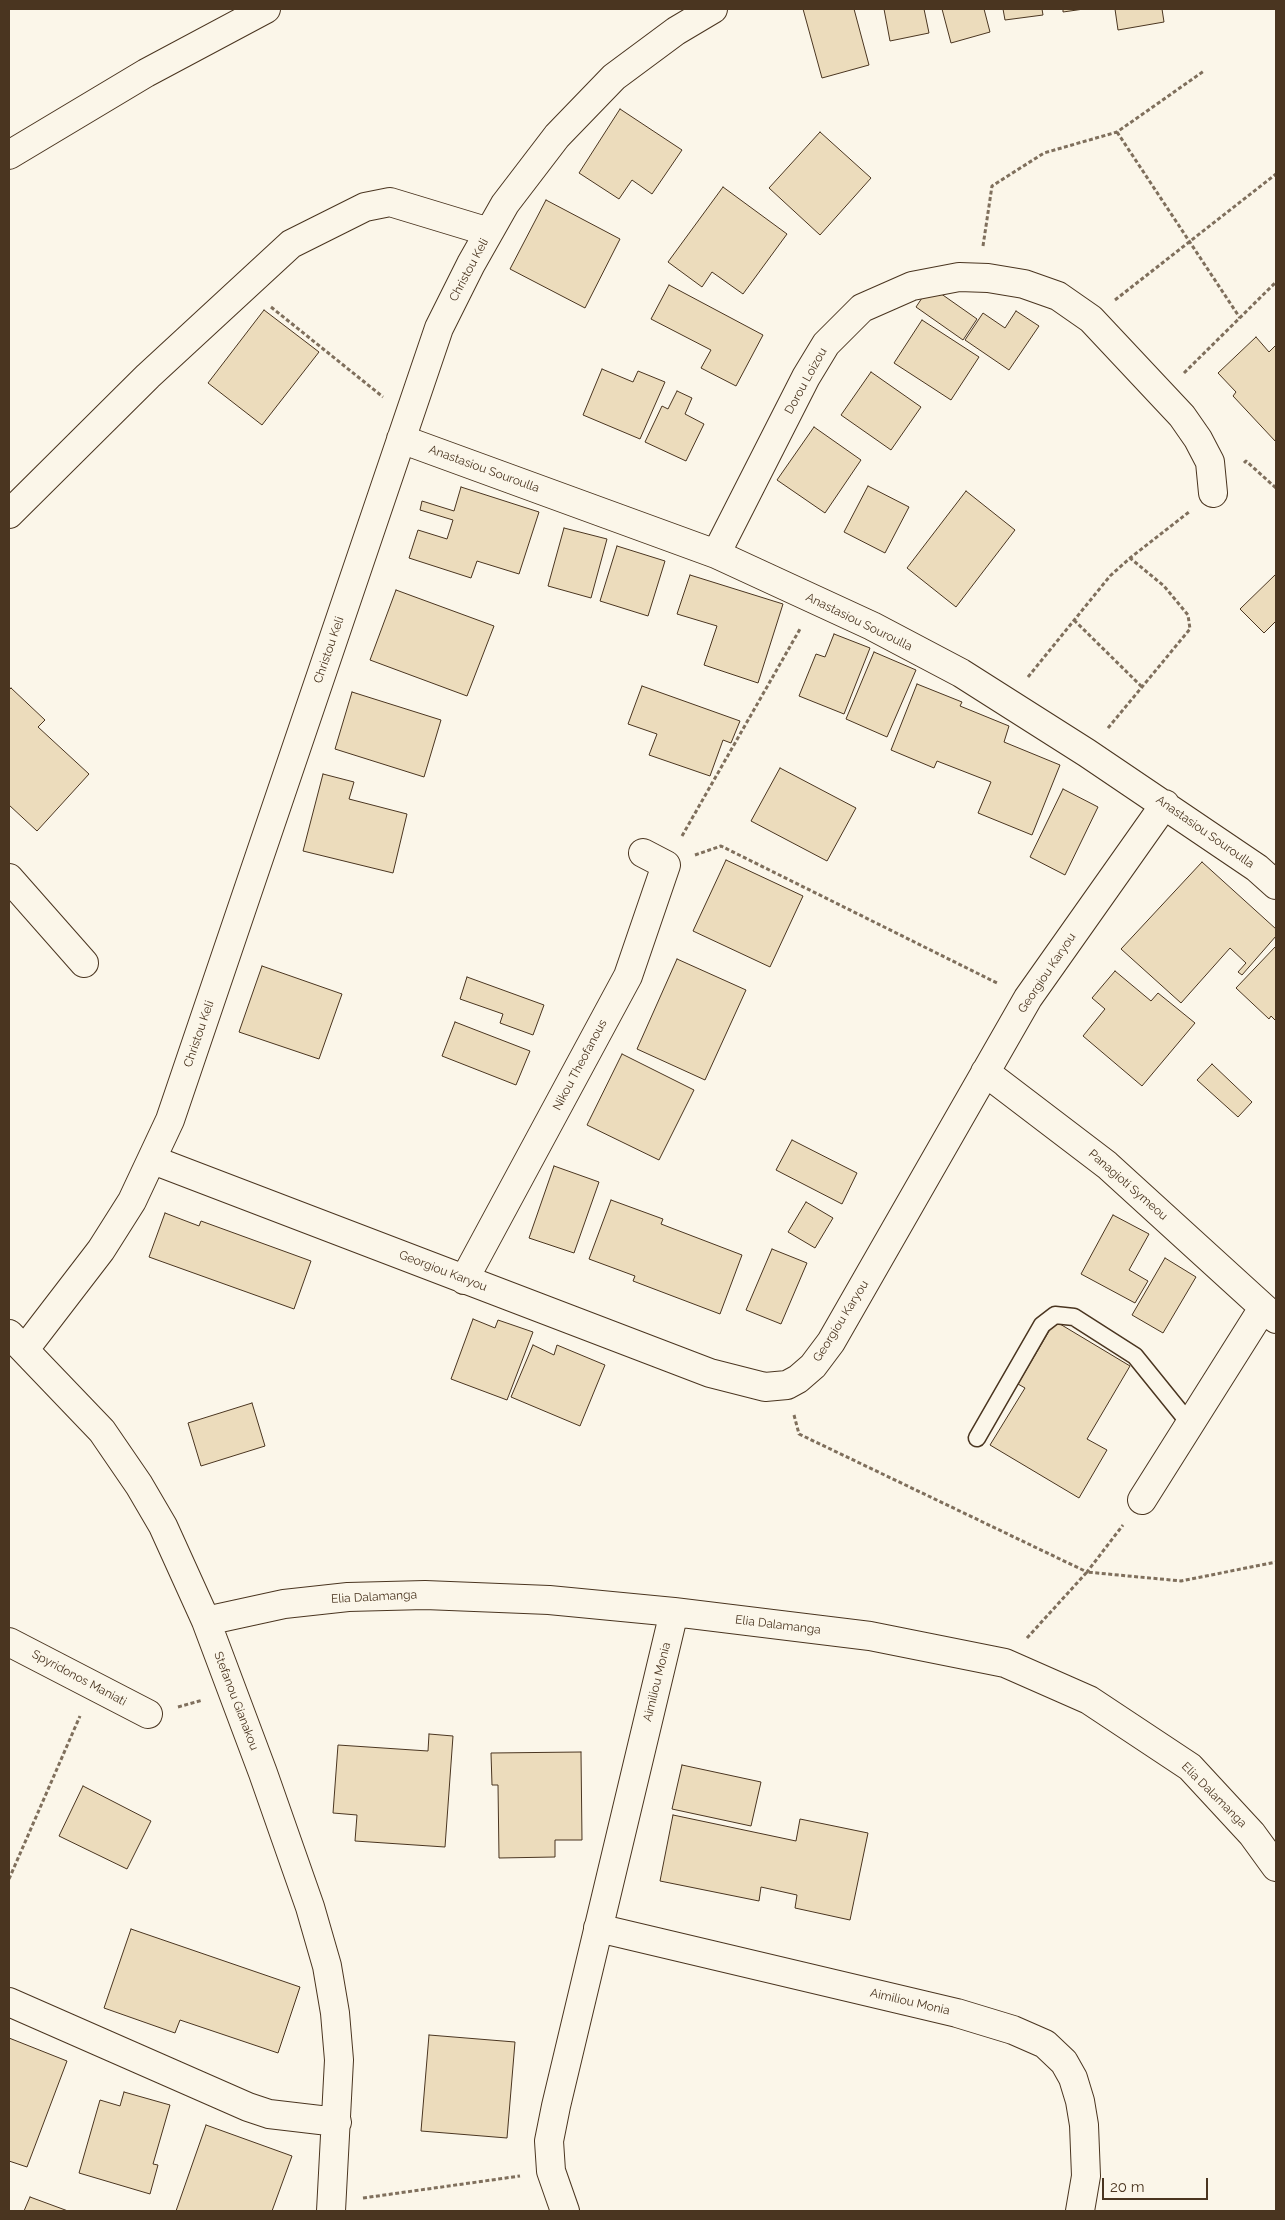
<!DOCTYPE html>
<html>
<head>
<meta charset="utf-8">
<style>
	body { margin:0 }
	#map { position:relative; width:1285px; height:2220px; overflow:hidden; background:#fbf6e9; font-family:Raleway,sans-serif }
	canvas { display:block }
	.frame { position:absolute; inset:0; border:10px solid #4a3520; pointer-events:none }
	.scale { position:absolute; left:1102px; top:2178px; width:106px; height:22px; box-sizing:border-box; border:2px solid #4a3520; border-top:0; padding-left:6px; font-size:15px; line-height:18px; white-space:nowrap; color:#4a3520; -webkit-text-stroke:4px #fbf6e9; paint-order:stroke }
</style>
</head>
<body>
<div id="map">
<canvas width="1285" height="2220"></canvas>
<div class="frame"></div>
<div class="scale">20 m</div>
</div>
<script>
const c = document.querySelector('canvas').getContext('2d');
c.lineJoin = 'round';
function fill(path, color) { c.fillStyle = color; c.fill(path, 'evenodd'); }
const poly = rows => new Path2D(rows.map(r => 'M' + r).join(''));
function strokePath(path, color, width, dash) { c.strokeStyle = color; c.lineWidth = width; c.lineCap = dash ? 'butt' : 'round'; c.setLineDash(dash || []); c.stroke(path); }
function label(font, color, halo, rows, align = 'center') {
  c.font = font + ' Raleway,sans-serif'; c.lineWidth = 4; c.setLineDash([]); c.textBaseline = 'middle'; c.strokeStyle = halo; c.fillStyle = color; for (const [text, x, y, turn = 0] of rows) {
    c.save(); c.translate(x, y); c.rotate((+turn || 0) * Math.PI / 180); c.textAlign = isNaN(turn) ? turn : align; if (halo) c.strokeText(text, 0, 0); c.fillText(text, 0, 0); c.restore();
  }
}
const building = poly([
	[803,9,854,9,869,65,822,78,803,9],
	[884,9,924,9,929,33,890,41,884,9],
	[942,9,984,9,990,32,951,43,942,9],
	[1003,9,1042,9,1043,15,1005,20,1003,9],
	[1063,9,1084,9,1063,12,1063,9],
	[1115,9,1162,9,1164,22,1118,30,1115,9],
	[620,109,682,150,652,194,632,180,619,199,579,173,620,109],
	[820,132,871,178,820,235,769,188,820,132],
	[723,187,787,234,743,294,712,272,702,287,668,262,723,187],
	[546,200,620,239,585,308,510,269,546,200],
	[669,285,763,335,736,386,701,368,711,350,651,319,669,285],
	[930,286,977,319,963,340,916,307,930,286],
	[264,310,319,352,262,425,208,383,264,310],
	[1016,311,1039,326,1009,370,965,340,983,313,1005,328,1016,311],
	[922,320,979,357,951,400,894,363,922,320],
	[1256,337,1269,352,1276,345,1276,442,1233,396,1236,392,1218,373,1256,337],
	[602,369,633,382,638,371,665,382,640,439,583,415,602,369],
	[871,372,921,407,891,450,841,415,871,372],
	[677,391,692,398,685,414,704,424,686,461,645,442,662,406,668,409,677,391],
	[814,427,861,460,825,513,777,480,814,427],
	[868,486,909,507,885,553,844,532,868,486],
	[461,487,539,512,519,574,477,561,471,578,409,558,418,530,447,539,453,520,420,510,422,501,454,511,461,487],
	[966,491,1015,530,956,607,907,568,966,491],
	[564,528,607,539,591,598,548,586,564,528],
	[617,546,665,561,648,616,600,601,617,546],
	[1276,574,1276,621,1264,633,1240,609,1276,574],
	[690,575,783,604,758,683,704,665,717,626,677,614,690,575],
	[396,590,494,626,467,696,370,660,396,590],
	[834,634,870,648,844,714,799,696,816,654,825,657,834,634],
	[874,652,916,670,887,737,846,719,874,652],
	[917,684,962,702,960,706,1009,726,1004,742,1060,765,1032,835,978,813,991,782,937,761,934,768,891,750,917,684],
	[642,686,740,721,731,743,723,740,710,776,649,755,657,734,628,724,642,686],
	[11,688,45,720,38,727,89,774,37,831,9,805,9,690,11,688],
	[352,692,441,720,424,777,335,749,352,692],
	[780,768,856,808,827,861,751,821,780,768],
	[323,774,354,782,349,799,407,814,393,873,303,851,323,774],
	[1063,789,1098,807,1065,875,1030,857,1063,789],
	[726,860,803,896,770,967,693,931,726,860],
	[1202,862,1276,929,1276,936,1242,975,1238,972,1246,963,1230,948,1181,1003,1121,949,1202,862],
	[1276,946,1276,1021,1271,1016,1269,1019,1236,988,1276,946],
	[677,959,746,990,705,1080,637,1049,677,959],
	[262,966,342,994,319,1059,239,1032,262,966],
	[1115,971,1151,1001,1158,993,1195,1023,1142,1086,1083,1036,1105,1009,1092,998,1115,971],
	[467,977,544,1005,533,1035,500,1023,503,1014,460,999,467,977],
	[455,1022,530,1051,516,1085,442,1056,455,1022],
	[622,1054,694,1090,659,1160,587,1125,622,1054],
	[1212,1064,1252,1102,1238,1117,1197,1080,1212,1064],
	[792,1140,857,1173,842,1204,776,1170,792,1140],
	[554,1166,599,1182,574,1253,529,1238,554,1166],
	[611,1200,663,1219,661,1224,742,1255,720,1314,633,1281,635,1276,589,1259,611,1200],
	[806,1202,833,1218,815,1248,788,1232,806,1202],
	[165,1213,199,1226,201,1221,311,1261,294,1309,149,1257,165,1213],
	[1113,1215,1149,1234,1129,1270,1148,1281,1135,1303,1081,1274,1113,1215],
	[772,1249,807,1263,781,1324,746,1310,772,1249],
	[1165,1258,1196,1277,1163,1333,1132,1315,1165,1258],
	[473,1319,495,1328,498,1320,533,1332,507,1400,451,1379,473,1319],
	[1055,1321,1130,1366,1087,1439,1107,1450,1079,1498,990,1445,1025,1388,1018,1384,1055,1321],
	[533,1345,554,1355,557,1345,605,1365,580,1426,511,1397,533,1345],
	[252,1403,265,1446,201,1466,188,1423,252,1403],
	[429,1734,453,1736,445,1847,355,1841,357,1815,333,1813,338,1745,428,1751,429,1734],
	[581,1752,582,1840,555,1840,555,1857,499,1858,498,1785,492,1785,491,1753,581,1752],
	[682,1765,761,1782,751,1826,672,1809,682,1765],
	[83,1786,151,1821,127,1869,59,1836,83,1786],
	[673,1815,796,1841,800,1819,868,1833,850,1920,795,1908,797,1895,761,1887,759,1901,660,1881,673,1815],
	[131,1929,300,1987,278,2053,180,2020,175,2033,104,2008,131,1929],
	[429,2035,515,2042,507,2138,421,2131,429,2035],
	[9,2038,67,2061,27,2167,9,2161,9,2038],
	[124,2092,170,2105,153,2164,158,2165,150,2194,79,2173,100,2100,120,2106,124,2092],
	[206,2125,292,2156,272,2211,176,2211,206,2125],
	[30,2197,68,2211,24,2211,30,2197]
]);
fill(building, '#ecdcbc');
strokePath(building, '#4a3520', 1);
const service = poly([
	[977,1438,1042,1325,1055,1315,1074,1317,1135,1356,1190,1424]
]);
const minor = poly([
	[9,155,146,73,266,9],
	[401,439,716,554,872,626,961,673,1087,753,1257,868,1276,885],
	[9,514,148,376,291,244,365,207,390,202,489,232],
	[716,554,806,377,826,344,862,308,912,286,959,277,988,278,1024,284,1058,296,1091,319,1182,416,1198,439,1210,462,1213,493],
	[9,878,84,963],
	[985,1072,1107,1165,1276,1319],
	[153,1160,710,1373,765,1387,787,1385,798,1379,813,1366,831,1342,1028,998,1165,804],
	[464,1280,628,976,666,865,643,853],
	[9,1334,102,1431,139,1485,163,1526,206,1621,263,1773,310,1907,327,1966,335,2013,339,2060,331,2211],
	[25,1349,101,1250,132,1201,170,1120,439,328,471,264,505,204,557,136,614,77,676,31,713,9],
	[1142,1500,1263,1308],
	[206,1621,284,1604,348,1597,425,1595,549,1600,674,1612,870,1636,1005,1663,1089,1700,1190,1767,1252,1834,1276,1867],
	[9,1642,148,1714],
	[598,1928,957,2013,1013,2030,1045,2044,1064,2062,1073,2078,1080,2101,1084,2125,1086,2176,1080,2211],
	[9,2002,248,2107,269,2114,337,2122],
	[565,2211,551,2171,549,2141,556,2106,674,1612]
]);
strokePath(service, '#4a3520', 19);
strokePath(minor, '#4a3520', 30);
strokePath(poly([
	[1117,132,1240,318],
	[983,246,992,186,1044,153,1117,132,1204,71],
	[1115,300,1276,174],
	[271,307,383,397],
	[1184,373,1276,282],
	[1244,463,1246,461,1276,488],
	[1074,620,1142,687],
	[1028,677,1110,576,1130,558,1189,512],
	[1108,728,1190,629,1188,615,1164,586,1130,558],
	[682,836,800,629],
	[695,855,721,846,999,984],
	[794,1415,799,1434,1087,1572,1123,1525],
	[1027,1638,1087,1572,1181,1581,1276,1562],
	[178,1707,203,1700],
	[9,1879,80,1716],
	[363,2198,520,2176]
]), '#7f6f5c', 3, [4, 2.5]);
strokePath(service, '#fbf6e9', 16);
strokePath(minor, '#fbf6e9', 28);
label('12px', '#4a3520', '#fbf6e9', [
	["Christou Keli",469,270,-62],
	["Dorou Loizou",806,381,-61],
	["Anastasiou Souroulla",484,469,20],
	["Anastasiou Souroulla",859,622,26],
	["Christou Keli",329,650,-71],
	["Anastasiou Souroulla",1205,832,35],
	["Georgiou Karyou",1047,973,-56],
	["Christou Keli",199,1034,-71],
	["Nikou Theofanous",580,1065,-62],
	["Panagioti Symeou",1128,1185,41],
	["Georgiou Karyou",443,1271,21],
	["Georgiou Karyou",841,1321,-58],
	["Elia Dalamanga",374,1597,-3],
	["Elia Dalamanga",778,1625,7],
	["Spyridonos Maniati",79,1678,28],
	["Aimiliou Monia",657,1682,-76],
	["Stefanou Gianakou",236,1701,69],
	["Elia Dalamanga",1214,1795,45],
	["Aimiliou Monia",910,2002,13]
]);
</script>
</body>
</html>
